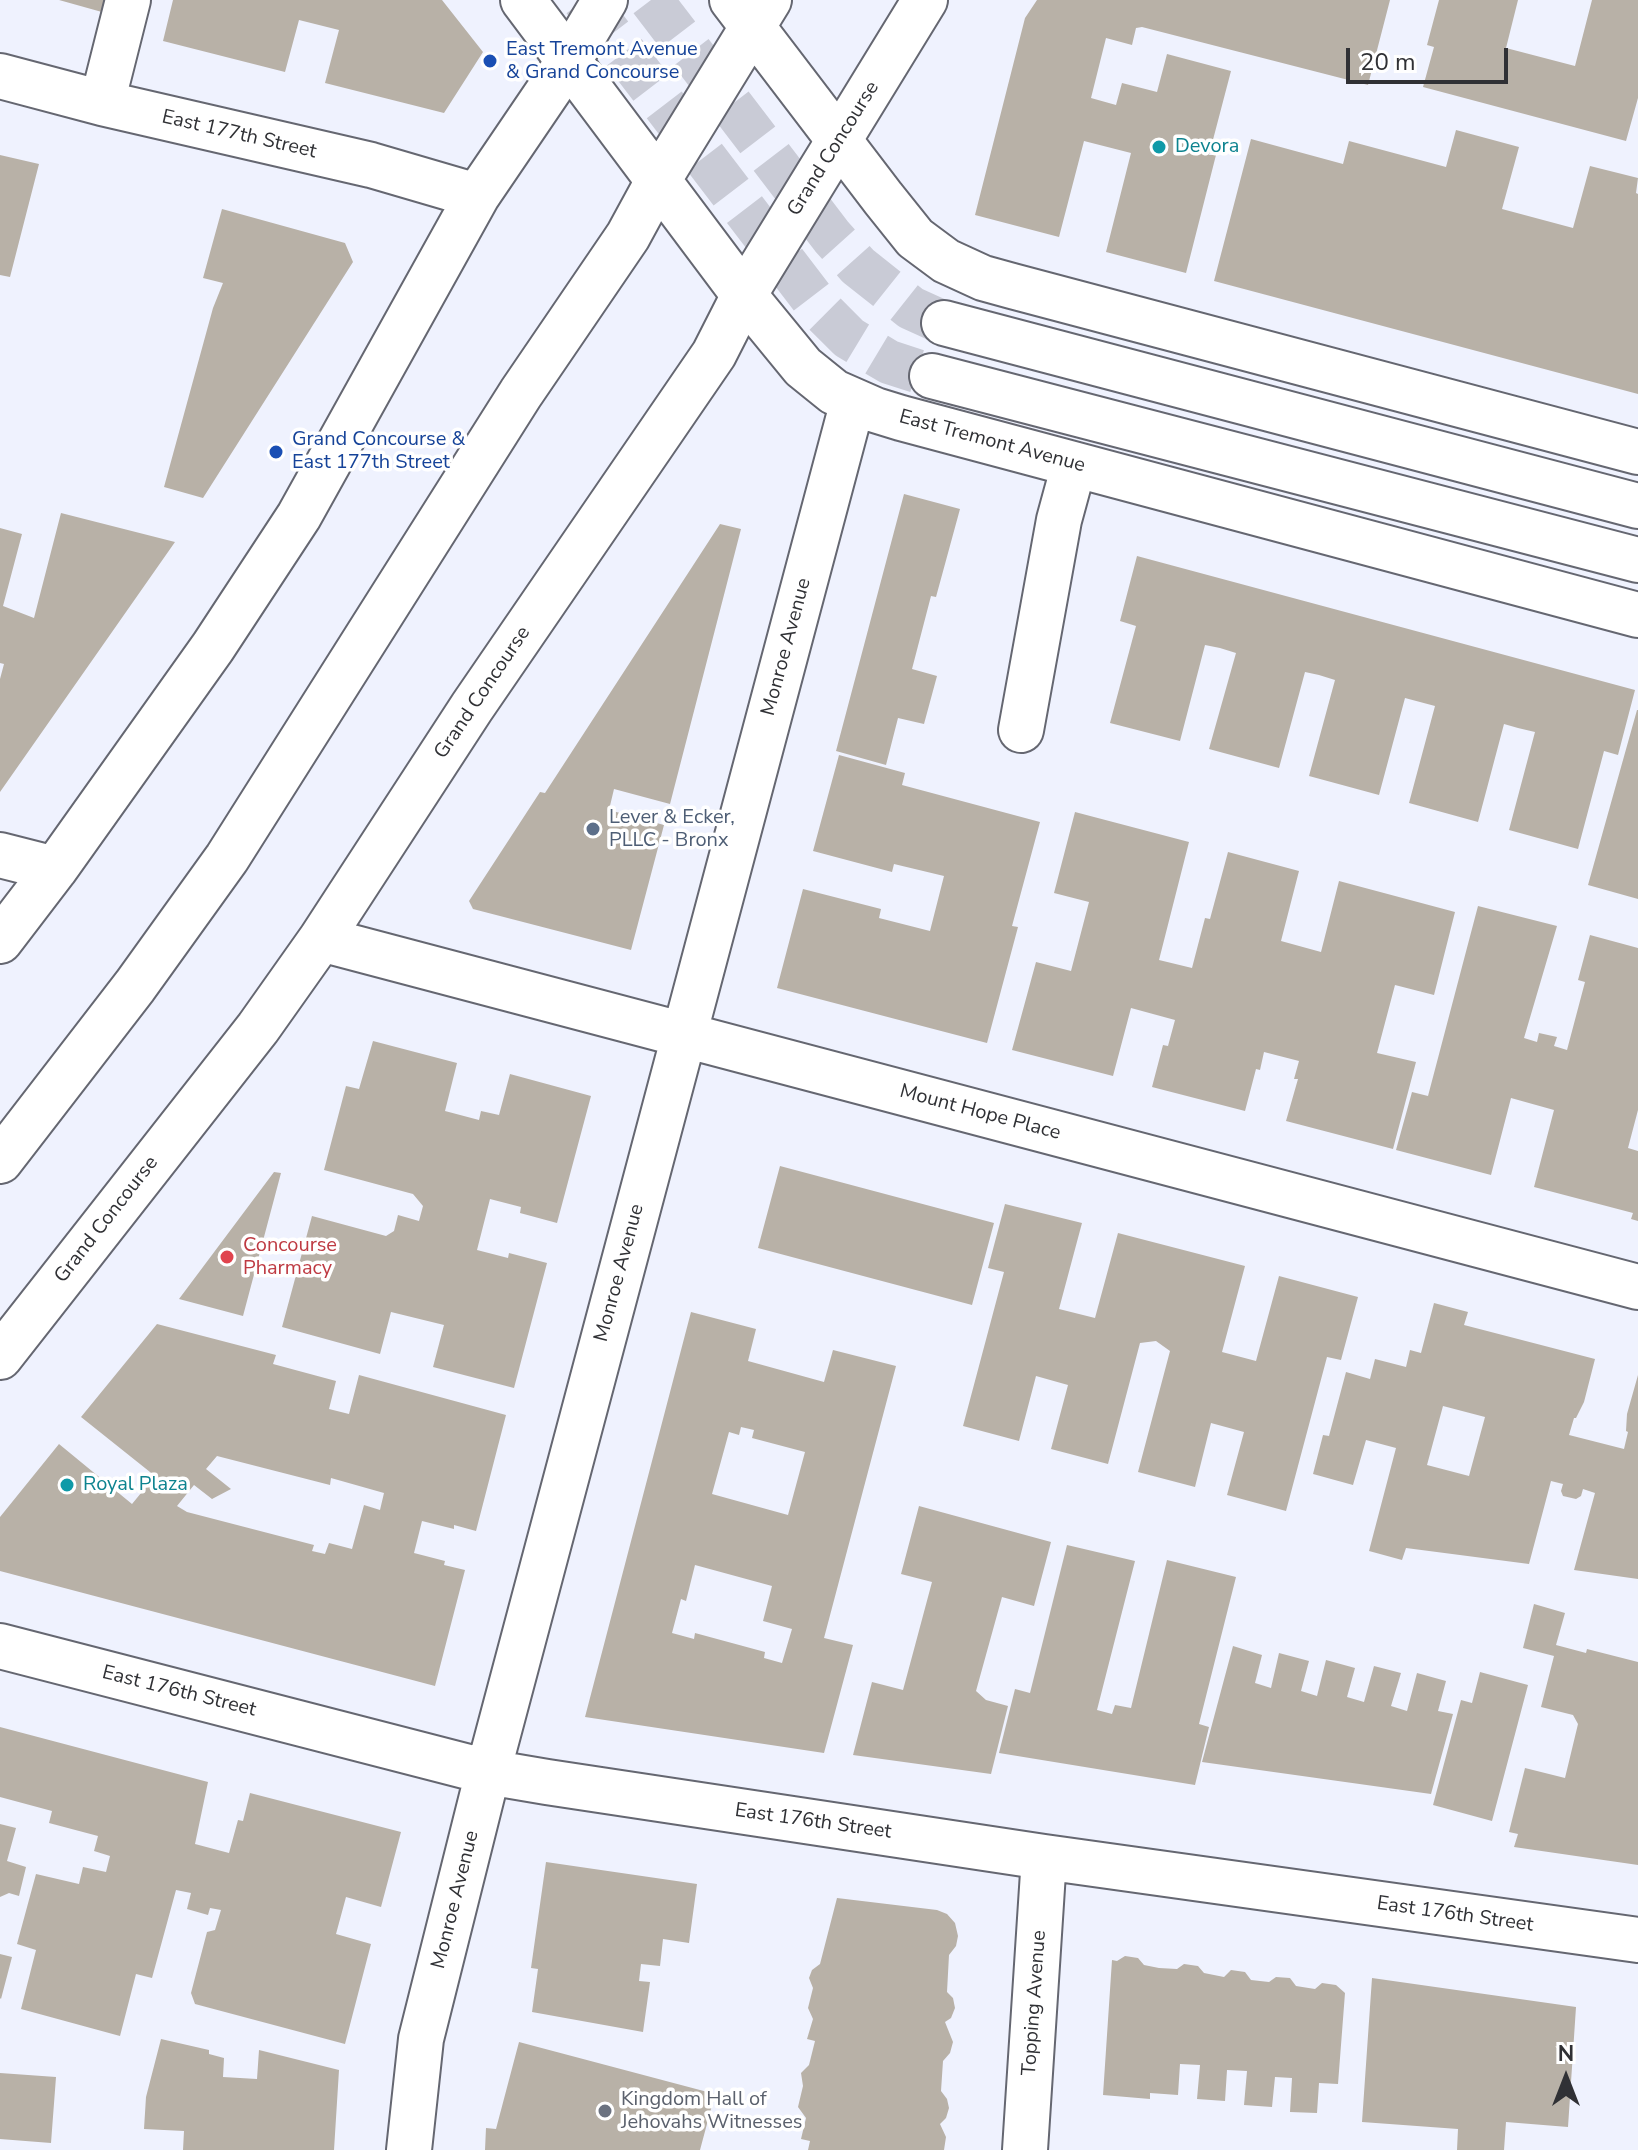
<!DOCTYPE html>
<html>
<head>
<meta charset="utf-8">
<style>
	body { margin:0 }
	#map { position:relative; width:1638px; height:2150px; overflow:hidden; background:#eff2fe; font-family:"Nunito Sans",sans-serif }
	canvas { display:block }
	.north { position:absolute; left:1526px; top:2038px; width:80px; height:80px; -webkit-text-stroke:6px #fff; paint-order:stroke; rotate:0deg; font-size:22px; font-weight:700; line-height:32px; text-align:center; color:#303135 }
	.north::after { content:''; display:block; margin:auto; width:28px; height:36px; background:#303135; clip-path:polygon(50% 0,100% 100%,50% 72%,0 100%) }
	.scale { position:absolute; left:1346px; top:48px; width:162px; height:36px; box-sizing:border-box; border:4px solid #303135; border-top:0; padding-left:10px; font-size:24px; line-height:28px; white-space:nowrap; color:#303135; -webkit-text-stroke:6px #fff; paint-order:stroke }
</style>
</head>
<body>
<div id="map">
<canvas width="1638" height="2150"></canvas>
<div class="north">N</div>
<div class="scale">20 m</div>
</div>
<script>
const c = document.querySelector('canvas').getContext('2d');
c.lineJoin = 'round';
function fill(path, color) { c.fillStyle = color; c.fill(path, 'evenodd'); }
const poly = rows => new Path2D(rows.map(r => 'M' + r).join(''));
function strokePath(path, color, width, dash) { c.strokeStyle = color; c.lineWidth = width; c.lineCap = dash ? 'butt' : 'round'; c.setLineDash(dash || []); c.stroke(path); }
function label(font, color, halo, rows, align = 'center') {
  c.font = font + ' "Nunito Sans",sans-serif'; c.lineWidth = 7; c.setLineDash([]); c.textBaseline = 'middle'; c.strokeStyle = halo; c.fillStyle = color; for (const [text, x, y, turn = 0] of rows) {
    c.save(); c.translate(x, y); c.rotate((+turn || 0) * Math.PI / 180); c.textAlign = isNaN(turn) ? turn : align; if (halo) c.strokeText(text, 0, 0); c.fillText(text, 0, 0); c.restore();
  }
}
fill(poly([
	[59,0,113,0,109,14],
	[173,0,442,0,483,52,444,113,325,83,339,30,299,20,285,72,163,41],
	[1037,0,1390,0,1368,85,1142,27,1136,28,1132,45,1106,38,1091,98,1116,105,1122,83,1157,92,1167,54,1231,71,1209,155,1216,155,1186,273,1106,252,1131,153,1084,141,1059,237,975,215,1025,18],
	[1439,0,1518,0,1506,48,1575,66,1592,0,1638,0,1638,98,1626,141,1423,87,1434,47,1427,45],
	[1456,130,1519,147,1502,209,1573,228,1590,166,1638,178,1636,193,1638,194,1638,394,1214,281,1251,139,1343,164,1349,141,1446,167],
	[0,155,39,164,10,277,0,275],
	[222,209,345,243,353,262,203,498,164,487,213,308,223,283,203,278],
	[904,494,960,509,936,597,931,596,912,669,937,676,924,724,898,718,886,765,836,751],
	[61,513,175,542,0,792,0,679,4,664,0,663,0,528,22,534,3,606,34,618],
	[720,524,741,529,670,804,614,789,609,810,664,825,631,950,473,909,469,901,540,792,545,793],
	[1137,556,1635,690,1618,755,1604,751,1578,849,1509,830,1535,732,1518,728,1504,724,1478,822,1409,803,1435,706,1405,698,1379,795,1309,776,1335,680,1319,675,1305,672,1279,768,1209,749,1236,653,1220,648,1205,645,1180,741,1110,723,1136,626,1120,621],
	[1637,710,1638,710,1638,899,1588,885],
	[839,755,905,773,902,785,1040,822,1012,926,1018,927,987,1043,777,988,803,889,881,909,879,918,930,931,944,876,894,864,892,872,813,851],
	[1075,812,1189,842,1159,960,1192,968,1205,918,1210,919,1228,852,1299,871,1281,941,1321,952,1339,881,1455,912,1434,995,1395,985,1377,1053,1416,1062,1393,1149,1286,1121,1298,1079,1294,1079,1299,1061,1264,1052,1260,1070,1256,1069,1245,1111,1152,1087,1163,1045,1168,1046,1175,1020,1131,1008,1113,1076,1012,1050,1036,962,1071,971,1089,902,1054,893],
	[1478,906,1557,926,1524,1038,1537,1042,1539,1033,1557,1037,1554,1046,1567,1050,1585,982,1578,980,1590,935,1638,948,1638,1110,1628,1148,1638,1151,1638,1221,1631,1219,1633,1213,1534,1187,1554,1110,1511,1098,1491,1175,1396,1150,1412,1092,1428,1096],
	[373,1041,457,1063,445,1111,479,1120,481,1111,499,1115,510,1074,591,1096,557,1223,520,1213,521,1207,490,1199,477,1250,508,1258,509,1253,547,1263,514,1388,433,1367,444,1325,391,1312,380,1354,282,1327,312,1216,386,1236,394,1231,398,1215,419,1221,423,1206,413,1194,324,1170,346,1086,359,1089],
	[780,1166,994,1223,972,1305,758,1248],
	[274,1172,281,1173,243,1316,179,1299],
	[1005,1204,1082,1223,1059,1309,1095,1318,1118,1233,1245,1266,1222,1352,1256,1361,1279,1276,1358,1297,1341,1360,1327,1357,1286,1511,1227,1495,1244,1432,1211,1423,1195,1487,1138,1472,1170,1351,1156,1341,1140,1343,1108,1464,1051,1449,1068,1385,1036,1376,1019,1441,963,1426,1004,1272,988,1268],
	[1434,1303,1468,1312,1464,1325,1595,1359,1584,1402,1576,1418,1574,1418,1569,1435,1624,1449,1628,1432,1626,1431,1627,1414,1638,1375,1638,1579,1574,1570,1595,1493,1583,1489,1581,1496,1576,1499,1563,1496,1561,1491,1563,1484,1551,1481,1529,1564,1406,1548,1402,1560,1369,1551,1396,1448,1366,1440,1353,1485,1313,1474,1323,1435,1329,1436,1346,1372,1370,1379,1375,1359,1406,1367,1410,1350,1421,1353],
	[1443,1406,1485,1417,1469,1476,1427,1465],
	[691,1312,756,1329,748,1361,824,1382,833,1350,896,1366,824,1638,853,1645,824,1753,585,1717],
	[741,1427,754,1430,752,1438,805,1452,788,1515,712,1494,729,1432,739,1435],
	[695,1565,772,1586,763,1621,792,1629,782,1663,764,1658,765,1652,695,1633,694,1639,672,1633,681,1599,686,1601],
	[157,1324,276,1355,273,1364,336,1381,329,1409,349,1414,359,1375,506,1415,476,1531,454,1525,454,1529,422,1521,414,1553,445,1561,444,1565,465,1570,435,1686,0,1571,0,1517,59,1444,132,1504,155,1476,81,1417],
	[217,1456,330,1485,331,1478,384,1493,380,1510,364,1505,352,1549,329,1543,325,1554,312,1551,314,1545,187,1512,177,1506,194,1485,212,1499,231,1489,206,1469],
	[919,1506,1051,1542,1034,1606,1002,1597,976,1691,986,1700,1008,1706,991,1774,853,1755,872,1682,903,1690,913,1653,932,1582,901,1574],
	[1067,1545,1135,1561,1097,1710,1112,1714,1115,1705,1131,1708,1167,1560,1236,1577,1199,1724,1209,1727,1195,1785,999,1753,1015,1689,1030,1693],
	[1534,1604,1565,1613,1556,1645,1586,1653,1587,1649,1638,1662,1638,1865,1514,1847,1518,1834,1509,1832,1525,1768,1565,1778,1578,1724,1573,1715,1541,1707,1554,1656,1523,1648],
	[1233,1646,1262,1655,1255,1683,1271,1688,1279,1653,1309,1661,1301,1691,1317,1696,1326,1660,1355,1668,1347,1697,1364,1702,1374,1666,1401,1673,1391,1706,1407,1711,1417,1673,1446,1681,1438,1711,1453,1714,1431,1794,1202,1762],
	[1480,1672,1528,1685,1492,1821,1433,1805,1461,1700,1472,1703],
	[0,1727,208,1782,195,1844,229,1853,238,1820,243,1821,250,1793,401,1832,381,1907,346,1897,336,1934,371,1944,345,2044,195,2004,191,1993,207,1932,215,1930,221,1910,210,1908,208,1915,187,1909,191,1893,176,1890,152,1978,136,1974,120,2036,21,2009,36,1950,17,1944,36,1874,79,1884,83,1867,106,1872,110,1856,94,1851,98,1836,49,1823,52,1811,0,1797],
	[0,1824,16,1828,7,1861,26,1867,19,1896,9,1893,0,1897],
	[546,1862,697,1884,689,1943,663,1939,660,1966,641,1964,639,1981,650,1982,643,2032,532,2012,538,1969,531,1968],
	[837,1898,937,1910,947,1914,955,1923,958,1936,956,1946,949,1955,947,1992,953,1998,955,2008,951,2018,945,2022,953,2042,950,2053,943,2061,941,2091,947,2099,949,2108,946,2118,940,2124,946,2137,944,2150,808,2150,810,2141,801,2139,806,2118,798,2107,803,2086,801,2073,809,2065,815,2041,807,2039,813,2019,808,2008,813,1988,809,1978,812,1970,820,1964],
	[0,1954,12,1957,1,1999,0,1998],
	[1125,1956,1138,1958,1144,1965,1159,1968,1177,1969,1184,1964,1198,1966,1204,1973,1224,1977,1231,1970,1245,1972,1251,1980,1269,1982,1276,1977,1290,1978,1296,1986,1315,1989,1322,1983,1336,1985,1345,1993,1338,2084,1319,2083,1317,2113,1290,2112,1292,2078,1275,2077,1272,2107,1244,2105,1247,2071,1227,2070,1225,2101,1197,2099,1200,2065,1180,2064,1178,2095,1150,2093,1150,2099,1103,2095,1112,1960,1117,1961],
	[1372,1978,1576,2007,1568,2127,1506,2122,1504,2150,1457,2150,1458,2129,1362,2122],
	[161,2039,209,2050,209,2054,224,2058,223,2077,257,2079,259,2050,339,2070,334,2150,183,2150,184,2131,144,2129,146,2097],
	[519,2042,715,2094,700,2150,485,2150,486,2128,496,2129],
	[0,2073,56,2077,51,2143,0,2139]
]), '#b8b1a7');
strokePath(poly([
	[584,0,822,311,849,338,889,362,932,376],
	[651,0,832,237,858,266,911,308,944,323]
]), '#c9cbd6', 44, [44, 22]);
const minor = poly([
	[0,76,102,103,371,165,477,196],
	[102,103,128,0],
	[1021,730,1059,520,1074,465],
	[0,855,55,869],
	[321,939,1638,1287],
	[0,941,55,869,213,647,299,516,477,196,568,62,605,0],
	[0,1357,258,1028,321,939,472,707,714,354,744,295,925,0],
	[0,1646,488,1772,547,1782,1044,1857,1638,1940],
	[409,2150,421,2039,488,1772,853,401],
	[1025,2150,1044,1857]
]);
const major = poly([
	[523,0,744,295,803,367,834,392,875,410,901,418,1638,615],
	[732,0,883,198,915,238,946,261,983,278,1012,286,1638,452],
	[944,323,1638,506],
	[932,376,1638,560],
	[0,1161,135,986,227,858,521,393,628,236,659,179,769,0]
]);
strokePath(minor, '#656771', 48);
strokePath(major, '#656771', 48);
strokePath(minor, '#fff', 44);
strokePath(major, '#fff', 44);
for (const [x, y, r, color] of [
	[490,61,8,"#1a4fb4"],
	[1159,147,8,"#0f9aa8"],
	[276,452,8,"#1a4fb4"],
	[593,829,8,"#5c6f8a"],
	[227,1257,8,"#e0444e"],
	[67,1485,8,"#0f9aa8"],
	[605,2111,8,"#6b7280"]
]) { const dot = new Path2D(); dot.arc(x, y, r, 0, 2 * Math.PI); c.fillStyle = color; c.fill(dot); strokePath(dot, '#fff', 3); }
label('20px', '#164399', '#fff', [
	["East Tremont Avenue",506,50],
	["& Grand Concourse",506,73],
	["Grand Concourse &",292,440],
	["East 177th Street",292,463]
], 'left');
label('20px', '#303135', '#fff', [
	["East 177th Street",239,135,13],
	["Grand Concourse",834,149,-58],
	["East Tremont Avenue",992,442,15],
	["Monroe Avenue",787,647,-75],
	["Grand Concourse",483,693,-56],
	["Mount Hope Place",980,1113,15],
	["Grand Concourse",107,1220,-52],
	["Monroe Avenue",620,1273,-75],
	["East 176th Street",179,1692,14],
	["East 176th Street",813,1822,8],
	["Monroe Avenue",456,1900,-76],
	["East 176th Street",1455,1915,8],
	["Topping Avenue",1035,2003,-86]
]);
label('20px', '#0d838f', '#fff', [
	["Devora",1175,147],
	["Royal Plaza",83,1485]
], 'left');
label('20px', '#4e5e75', '#fff', [
	["Lever & Ecker,",609,818],
	["PLLC - Bronx",609,841]
], 'left');
label('20px', '#be3a42', '#fff', [
	["Concourse",243,1246],
	["Pharmacy",243,1269]
], 'left');
label('20px', '#5b616d', '#fff', [
	["Kingdom Hall of",621,2100],
	["Jehovahs Witnesses",621,2123]
], 'left');
</script>
</body>
</html>
